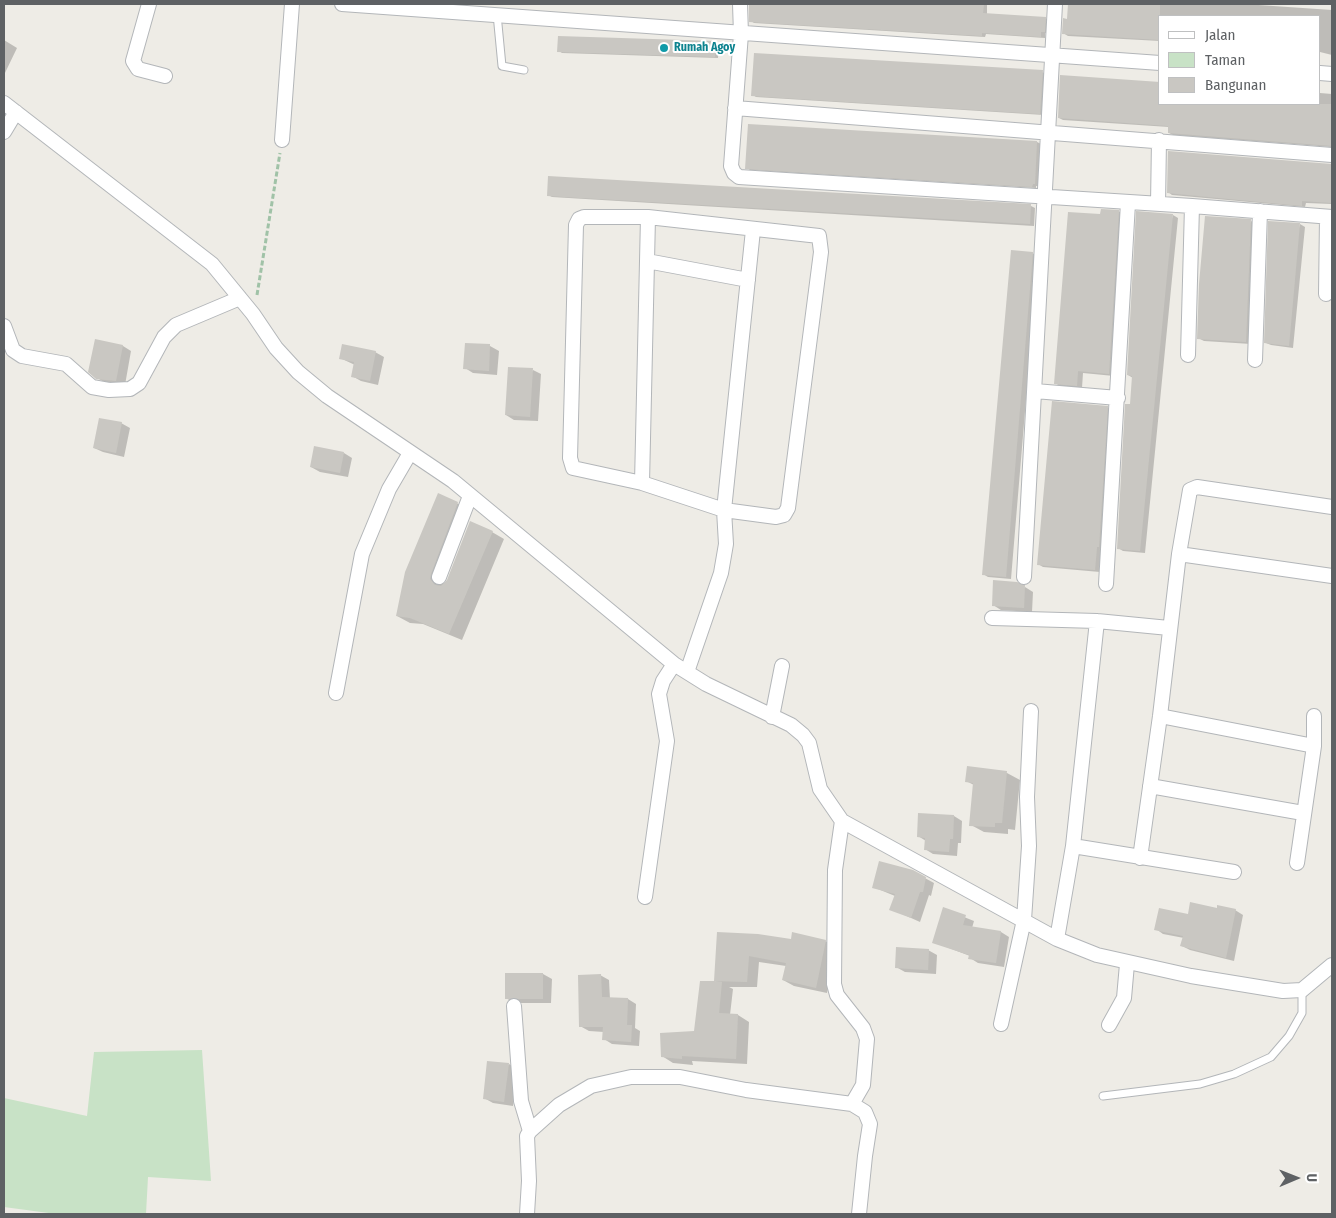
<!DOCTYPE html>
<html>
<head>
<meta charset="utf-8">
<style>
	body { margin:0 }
	#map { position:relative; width:1336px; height:1218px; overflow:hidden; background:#eeece6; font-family:"Fira Sans Condensed",sans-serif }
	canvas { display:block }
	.frame { position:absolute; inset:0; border:5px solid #5e6164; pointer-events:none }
	.legend { position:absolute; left:1158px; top:15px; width:162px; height:90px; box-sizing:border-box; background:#fff; border:1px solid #bfc0c1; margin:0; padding:6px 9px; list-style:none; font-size:15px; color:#5e6164 }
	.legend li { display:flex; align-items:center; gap:10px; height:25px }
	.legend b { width:25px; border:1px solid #bfc0c1 }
	.north { position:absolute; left:1271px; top:1153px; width:50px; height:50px; -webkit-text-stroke:4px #fff; paint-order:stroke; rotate:89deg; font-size:14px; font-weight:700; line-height:20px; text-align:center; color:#5e6164 }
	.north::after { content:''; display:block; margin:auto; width:18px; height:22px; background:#5e6164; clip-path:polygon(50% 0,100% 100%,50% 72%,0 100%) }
</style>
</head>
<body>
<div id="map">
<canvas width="1336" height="1218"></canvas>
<div class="frame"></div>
<ul class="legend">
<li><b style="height:6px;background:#fff"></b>Jalan</li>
<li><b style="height:14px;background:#c8e2c6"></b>Taman</li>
<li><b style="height:14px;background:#c9c7c2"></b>Bangunan</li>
</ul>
<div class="north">U</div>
</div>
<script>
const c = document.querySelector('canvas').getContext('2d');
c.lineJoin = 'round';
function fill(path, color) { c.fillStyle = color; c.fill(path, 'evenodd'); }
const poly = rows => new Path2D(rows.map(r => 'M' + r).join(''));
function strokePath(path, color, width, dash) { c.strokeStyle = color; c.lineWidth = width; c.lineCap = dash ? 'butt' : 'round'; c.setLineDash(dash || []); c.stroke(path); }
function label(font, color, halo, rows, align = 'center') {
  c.font = font + ' "Fira Sans Condensed",sans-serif'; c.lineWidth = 4; c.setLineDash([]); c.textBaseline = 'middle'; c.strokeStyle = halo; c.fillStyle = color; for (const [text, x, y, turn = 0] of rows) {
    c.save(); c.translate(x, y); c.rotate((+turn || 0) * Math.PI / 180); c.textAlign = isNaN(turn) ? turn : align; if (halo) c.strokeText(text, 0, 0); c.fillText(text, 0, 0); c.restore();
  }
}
fill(poly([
	[202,1050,211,1181,148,1177,146,1214,56,1214,4,1207,4,1098,87,1116,94,1052]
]), '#c8e2c6');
fill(poly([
	[751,4,987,4,987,15,1045,18,1049,20,1048,34,1045,33,1045,38,986,34,985,37,754,23,751,21],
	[1069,4,1244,4,1332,10,1332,55,1320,52,1320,16,1160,16,1160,41,1068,36,1063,33,1068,20],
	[4,40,17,48,4,75],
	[715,42,719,44,718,58,562,53,559,51],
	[1042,72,1046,74,1044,115,756,97,753,95],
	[1320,93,1332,94,1332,147,1173,135,1169,133,1169,127,1063,120,1059,118,1160,104,1320,104],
	[1037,142,1041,144,1038,186,1036,186,1036,188,750,170,747,168],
	[1332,165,1332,204,1306,203,1305,207,1172,195,1168,192],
	[549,177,1031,206,1035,208,1034,226,552,197,548,195],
	[1118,211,1124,214,1114,376,1083,373,1082,388,1060,386,1055,383,1101,216],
	[1173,215,1178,218,1145,553,1123,551,1118,548,1133,378,1128,375],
	[1251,221,1256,224,1251,344,1204,341,1198,338],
	[1300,224,1305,227,1293,348,1271,345,1266,343],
	[1032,253,1038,256,1011,579,988,577,983,574],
	[96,341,123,346,131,351,125,385,106,383,97,378],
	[466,344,490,346,499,351,497,375,473,373,465,368],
	[375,352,384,357,378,385,361,381,352,376,355,365,340,358],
	[533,370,541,374,538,421,514,420,506,415],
	[1107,407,1112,410,1100,572,1043,567,1038,564],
	[121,423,130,428,124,457,103,452,94,448],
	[344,453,352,458,348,477,320,472,311,467],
	[439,494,470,510,443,586,492,532,504,539,462,640,423,624,410,623,397,616],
	[1025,587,1033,592,1032,612,1001,610,993,605],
	[968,767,1007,773,1020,780,1015,830,1008,829,1008,834,984,832,971,825,974,785,966,781],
	[954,816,962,821,961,843,958,843,957,856,933,854,925,849,926,841,918,836],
	[912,871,934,883,931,896,929,895,920,922,891,909,895,896,873,887],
	[944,909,974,921,972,928,1001,932,1009,937,1004,967,978,963,970,958,970,956,933,942],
	[1235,910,1243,915,1234,961,1190,950,1182,946,1184,938,1163,934,1156,929,1189,915],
	[718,933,792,941,825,941,836,947,827,993,794,986,783,980,786,966,759,962,757,987,729,987,733,989,730,1015,738,1015,749,1022,747,1064,692,1061,693,1065,673,1063,662,1056,695,1032,716,983],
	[928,950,937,955,936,974,905,972,896,967],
	[506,974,543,974,552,979,551,1003,514,1003,506,998],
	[600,975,609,980,610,999,628,999,636,1004,635,1028,640,1031,639,1046,612,1044,604,1039,604,1032,589,1031,580,1026],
	[509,1064,517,1069,513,1106,493,1103,484,1098]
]), '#0003');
fill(poly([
	[749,4,984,4,983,13,1046,17,1045,32,1041,32,1041,37,982,33,982,36,749,22],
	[1068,4,1160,4,1160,40,1062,34,1063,18,1067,19],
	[558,36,716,41,715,57,557,52],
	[754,53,1043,70,1040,114,751,96],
	[1060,75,1160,82,1160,104,1332,104,1332,146,1168,133,1168,126,1058,118],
	[748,124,1037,141,1035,184,1033,184,1032,187,745,169],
	[1168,151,1332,164,1332,203,1302,201,1302,206,1167,193],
	[548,176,1031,204,1030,224,547,196],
	[1101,209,1119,210,1109,374,1078,371,1077,386,1054,384,1068,212,1100,214],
	[1136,211,1173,214,1140,551,1117,549,1125,404,1130,404,1132,376,1127,375],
	[1205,216,1251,219,1246,342,1197,339,1199,284],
	[1268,221,1300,223,1289,346,1264,343],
	[1011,250,1033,252,1006,577,982,575],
	[95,339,123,345,116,381,96,379,88,372],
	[465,343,490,344,489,371,463,369],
	[342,344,376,351,370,381,351,377,354,362,339,359],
	[508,367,533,368,530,417,505,415],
	[1052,401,1108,406,1099,547,1097,547,1095,570,1037,565],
	[99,418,122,422,116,453,93,448],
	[314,446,344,452,340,473,310,467],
	[438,493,458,502,431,574,430,579,435,585,441,586,447,580,470,521,493,531,449,634,410,618,396,616,405,572],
	[993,580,1017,582,1025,585,1024,608,992,606],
	[967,766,1007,771,1002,823,995,823,995,827,969,826,973,783,965,782],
	[918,813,954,815,953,839,950,839,949,852,924,850,925,838,917,837],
	[879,861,913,870,926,877,923,892,920,892,911,918,889,910,895,894,872,888],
	[1190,902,1217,908,1217,905,1236,909,1226,958,1180,946,1183,936,1154,930,1159,908,1188,914],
	[943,907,966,915,963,925,1001,931,996,963,968,959,969,955,932,943],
	[717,932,758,934,791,939,792,932,826,940,816,988,782,980,786,963,749,956,747,982,715,981,722,982,719,1013,738,1014,736,1059,682,1056,682,1059,661,1057,660,1033,694,1031,700,981,714,981],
	[896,947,929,949,928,970,895,968],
	[505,973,543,973,543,999,505,999],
	[601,974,602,997,628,998,627,1025,632,1025,631,1042,602,1040,603,1027,579,1027,578,975],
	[487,1061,509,1063,504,1102,483,1099]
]), '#c9c7c2');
const lane = poly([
	[497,14,502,66,524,70],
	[1103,1096,1200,1084,1234,1074,1271,1057,1289,1036,1302,1013,1302,990]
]);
const street = poly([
	[149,4,133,61,138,69,165,76],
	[342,4,1160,63],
	[740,4,741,34,731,166,734,173,739,177,1192,206,1188,355],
	[1320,73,1332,74],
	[4,103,212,264,253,314,276,348,298,372,327,396,453,481,674,664,706,684,791,725,803,735,809,743,820,789,842,821,1057,939,1097,955,1191,976,1283,991,1302,990,1332,965],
	[735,108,1332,155],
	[4,132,16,112],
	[282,140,292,4],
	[1158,204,1159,140],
	[1192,206,1332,217],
	[584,217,648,217,819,236,821,252,788,508,784,515,776,517,724,510,642,483,573,468,570,458,576,225,579,219,584,217],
	[647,261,748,280],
	[1326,294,1327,217],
	[4,326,13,350,22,356,66,364,92,387,109,390,130,389,139,383,164,337,176,325,240,298],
	[1255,360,1260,211],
	[1035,391,1118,398],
	[642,483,648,217],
	[1179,554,1332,576],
	[439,577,470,496],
	[1024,577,1055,4],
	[1106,584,1128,203],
	[992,618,1097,621,1169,628],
	[687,672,721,573,726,544,724,510,753,230],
	[336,693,362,554,389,489,410,453],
	[1160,716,1314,746],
	[772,717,782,666],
	[1150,786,1303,813],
	[1073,846,1234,872],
	[1140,858,1160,716,1179,554,1190,490,1197,487,1332,507],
	[1297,863,1314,746,1314,716],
	[645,897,667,741,659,694,663,681,674,664],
	[1057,939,1073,846,1097,621],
	[514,1006,521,1101,530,1131],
	[1001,1024,1024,920,1029,846,1027,797,1031,711],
	[1109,1025,1124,998,1127,964],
	[852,1104,865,1112,870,1124,865,1156,859,1214],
	[527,1214,529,1181,527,1136,530,1131,559,1105,591,1086,631,1077,680,1077,746,1090,852,1104,863,1085,867,1039,863,1028,837,995,834,984,835,870,842,821]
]);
strokePath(lane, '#b3b6b9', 9);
strokePath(street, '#b3b6b9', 16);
strokePath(poly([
	[257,295,280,153]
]), '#a0c2a7', 3, [5, 2.5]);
strokePath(lane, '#fff', 7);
strokePath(street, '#fff', 14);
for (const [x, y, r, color] of [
	[664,48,5,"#0f9aa8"]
]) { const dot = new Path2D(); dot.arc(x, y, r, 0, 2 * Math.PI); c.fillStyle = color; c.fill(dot); strokePath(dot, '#fff', 2); }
label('bold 12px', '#0d838f', '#fff', [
	["Rumah Agoy",674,48]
], 'left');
</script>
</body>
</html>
